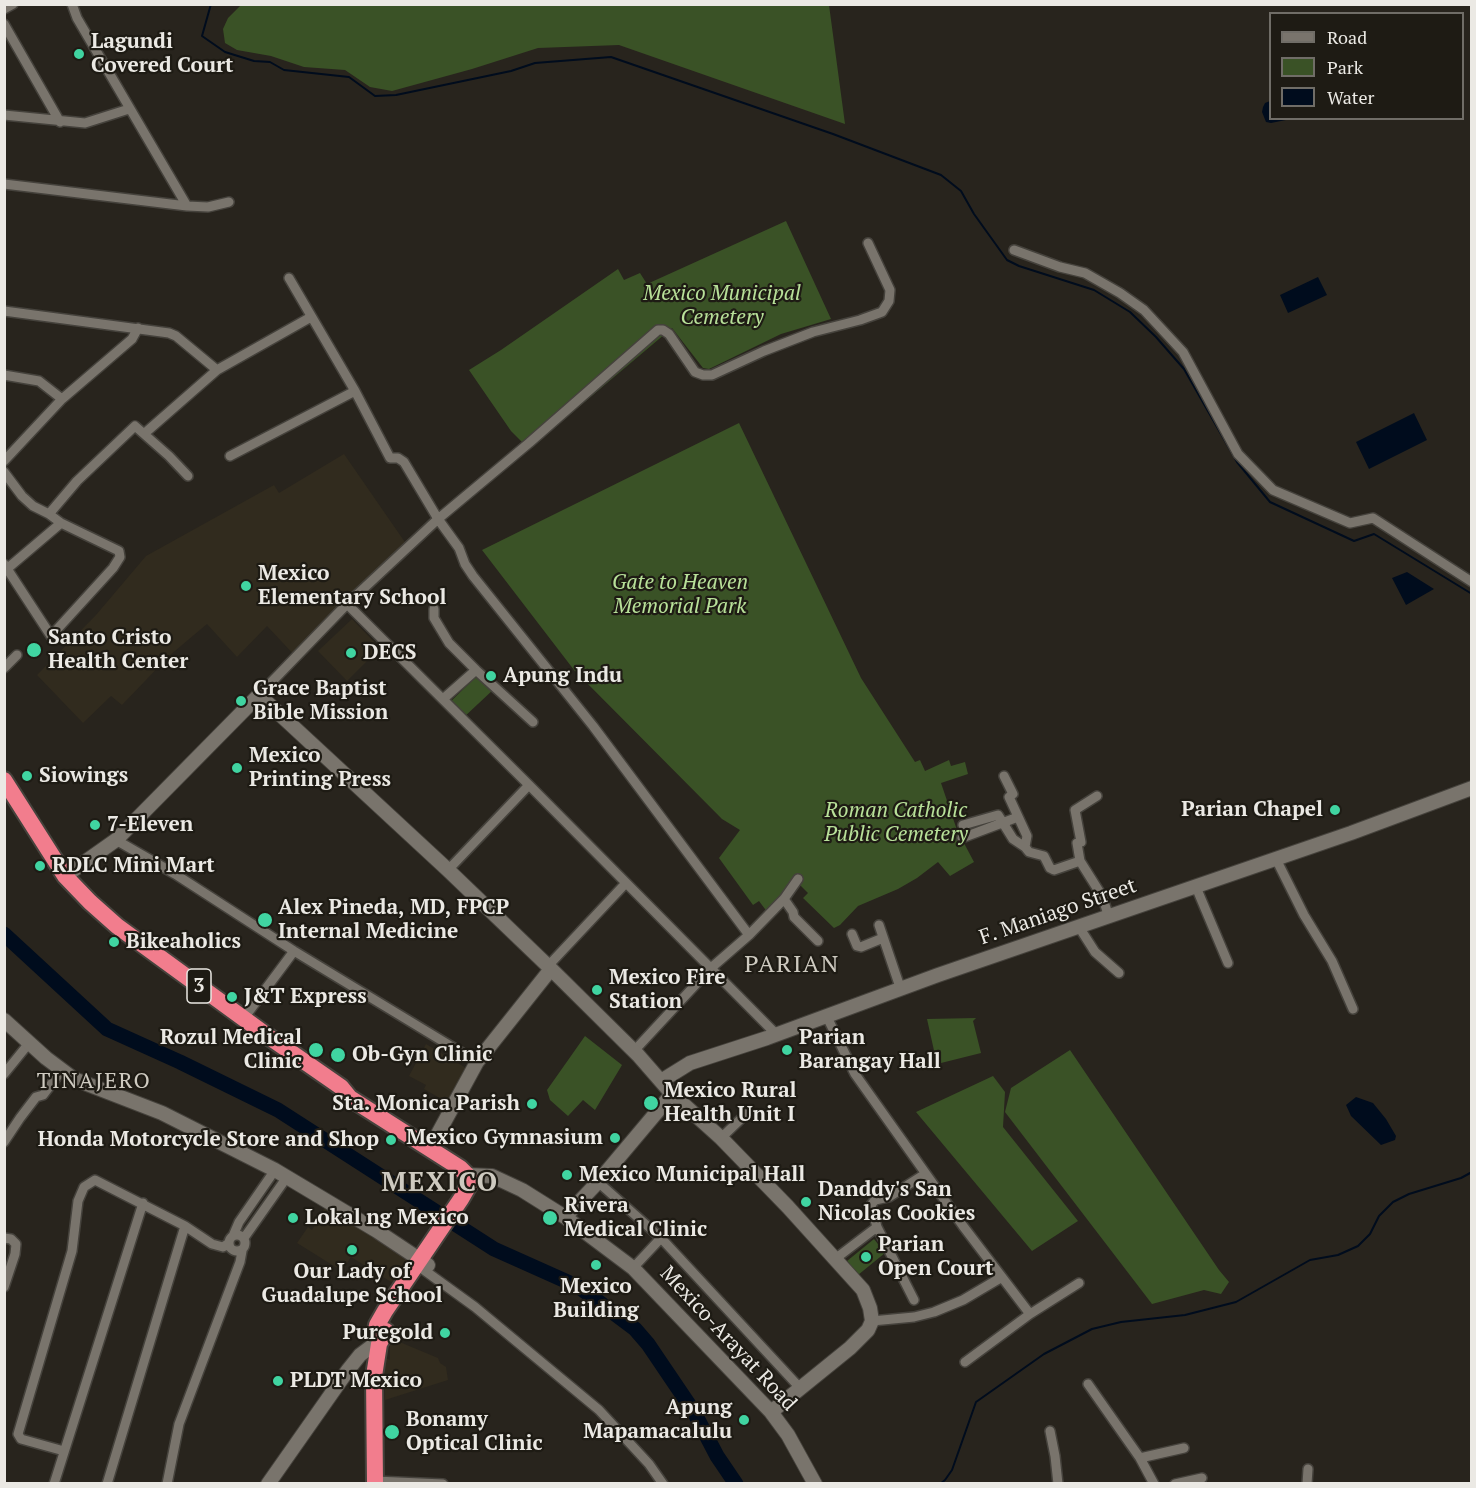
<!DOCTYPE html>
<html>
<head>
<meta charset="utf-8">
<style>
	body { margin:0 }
	#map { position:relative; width:1476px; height:1488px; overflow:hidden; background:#28241d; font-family:"PT Serif",serif }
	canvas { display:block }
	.frame { position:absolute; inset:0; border:6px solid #ebe9e4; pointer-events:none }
	.legend { position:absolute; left:1269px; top:12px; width:195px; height:108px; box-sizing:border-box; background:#1e1b14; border:2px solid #706d67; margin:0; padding:8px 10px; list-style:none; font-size:18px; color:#ebe9e4 }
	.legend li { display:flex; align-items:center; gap:12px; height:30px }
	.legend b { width:30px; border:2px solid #706d67 }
</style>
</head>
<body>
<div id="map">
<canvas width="1476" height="1488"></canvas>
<div class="frame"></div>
<ul class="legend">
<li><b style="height:8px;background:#79746c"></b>Road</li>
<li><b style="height:16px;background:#3a5226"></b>Park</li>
<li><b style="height:16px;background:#000c1d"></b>Water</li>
</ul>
</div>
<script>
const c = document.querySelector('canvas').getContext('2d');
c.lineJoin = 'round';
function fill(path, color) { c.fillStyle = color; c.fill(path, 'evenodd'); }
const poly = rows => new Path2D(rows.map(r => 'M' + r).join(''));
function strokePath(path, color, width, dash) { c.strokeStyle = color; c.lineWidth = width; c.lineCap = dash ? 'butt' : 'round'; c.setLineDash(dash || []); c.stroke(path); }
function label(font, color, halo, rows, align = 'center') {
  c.font = font + ' "PT Serif",serif'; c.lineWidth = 4.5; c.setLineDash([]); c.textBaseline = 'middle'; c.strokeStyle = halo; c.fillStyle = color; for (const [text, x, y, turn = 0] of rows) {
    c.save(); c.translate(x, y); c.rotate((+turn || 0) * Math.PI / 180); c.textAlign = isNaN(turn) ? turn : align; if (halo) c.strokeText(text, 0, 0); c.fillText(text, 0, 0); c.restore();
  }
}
fill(poly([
	[344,454,409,548,298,659,267,626,237,657,207,624,169,656,122,705,111,696,83,723,37,675,96,615,146,556,274,485,279,493],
	[352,619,380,648,347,681,318,651],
	[426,1044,471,1071,452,1105,424,1089,426,1085,409,1076],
	[325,1207,411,1259,396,1285,351,1257,342,1271,297,1243,308,1227,312,1230],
	[390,1338,438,1358,440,1363,446,1367,448,1380,385,1400,385,1358,390,1360]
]), '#312b1e');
fill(poly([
	[242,4,829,5,845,124,619,45,538,48,472,69,392,91,370,87,345,70,304,67,271,56,237,50,225,43,223,29,228,18],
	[786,221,831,319,781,334,709,369,703,368,672,328,529,449,511,431,469,370,501,350,618,269,624,280,640,273,647,284],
	[739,423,861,678,915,762,920,760,925,771,949,760,951,766,965,762,968,774,941,783,957,830,974,862,950,876,938,862,917,878,898,889,858,906,840,925,834,928,803,898,808,893,797,882,768,913,759,901,753,905,719,858,740,830,722,819,574,670,482,550],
	[480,673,494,689,463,718,449,703],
	[976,1018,973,1021,981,1053,937,1064,927,1019],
	[585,1036,622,1065,595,1110,583,1100,568,1116,550,1100,547,1090],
	[1070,1050,1219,1270,1229,1282,1221,1294,1204,1290,1152,1304,1005,1112,1011,1088],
	[993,1076,1005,1092,1003,1127,1078,1221,1032,1251,916,1112],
	[874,1239,885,1253,858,1275,847,1261]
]), '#3a5226');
fill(poly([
	[1270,101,1270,118,1291,119,1271,123,1266,122,1262,112,1263,107,1265,103],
	[1318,277,1327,295,1288,313,1280,295],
	[1414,413,1427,440,1369,469,1356,442],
	[1407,572,1434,589,1406,605,1392,578],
	[1356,1097,1373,1103,1386,1119,1396,1136,1395,1140,1381,1145,1351,1116,1346,1105]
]), '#000c1d');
strokePath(poly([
	[211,4,202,36,225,52,254,61,270,62,284,70,349,77,375,96,396,95,511,71,535,63,611,57,833,134,941,175,961,191,974,214,1007,260,1019,266,1094,290,1130,312,1156,337,1184,369,1237,462,1270,502,1354,541,1374,534,1472,594],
	[940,1484,945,1480,952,1470,976,1402,1044,1354,1092,1329,1121,1322,1185,1315,1236,1302,1310,1260,1338,1255,1358,1246,1370,1234,1379,1216,1393,1202,1409,1194,1461,1178,1472,1172]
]), '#000c1d', 2);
strokePath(poly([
	[4,934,107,1029,180,1062,278,1110,494,1249,579,1287,635,1329,648,1344,694,1412,717,1456,736,1484]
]), '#000c1d', 15);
const street = poly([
	[72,4,77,18,187,206],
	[4,9,13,4],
	[4,24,60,122],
	[4,115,85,123,129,109],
	[4,184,187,206,208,207,229,202],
	[1014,250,1060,267,1085,273,1120,293,1144,310,1183,352,1238,454,1273,490,1350,523,1373,518,1472,582],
	[289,278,355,391],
	[4,311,169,333,176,336,217,370,311,317],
	[4,375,39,381,62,399],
	[145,433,217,370],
	[230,456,355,391,390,458,398,458,404,462,438,519,459,548,465,564,473,576,593,726,749,935],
	[4,461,62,399,132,339,138,328],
	[4,472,22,496,33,506,49,514,61,523,119,551,120,557,113,568,51,636,4,564],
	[49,514,77,481,135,426,169,456,188,476],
	[8,568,61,523],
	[347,604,529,785,776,1034],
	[434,609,434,618,449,643,476,670],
	[4,668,17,655],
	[259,695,347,604,438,519,529,443,658,330,663,330,669,334,695,372,703,375,712,375,764,351,813,332,860,320,882,312,889,301,890,290,868,243],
	[443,699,476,670,533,722],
	[1004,776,1013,794,1009,797,1027,836,1025,847,1029,852,1044,856,1050,868,1054,870,1080,861,1102,896,1109,917],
	[963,825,998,815,1013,839,1025,847],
	[962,838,1018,817],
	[116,840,175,874,294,951,477,1062],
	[1276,859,1304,915,1332,961,1353,1009],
	[1080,861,1077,843,1081,842,1075,810,1097,796],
	[448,870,529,785],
	[1196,887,1228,963],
	[784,899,793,912,794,917,818,941],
	[879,925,901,990],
	[1079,927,1095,952,1119,973],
	[852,934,857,946,861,947,883,938],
	[548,966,625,884],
	[827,1017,855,1074,963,1226,1030,1314],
	[244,1018,294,951],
	[634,1051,711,968,749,935,784,899,798,879],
	[4,1074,30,1042],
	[721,1138,746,1114],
	[4,1142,20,1118,36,1097,43,1095,62,1070],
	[598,1182,661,1238,801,1389],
	'229 1243a8 8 0 1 1 16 0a8 8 0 1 1-16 0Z',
	[233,1236,239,1222,275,1170],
	[4,1238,11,1239,16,1244,15,1254,4,1287],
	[244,1238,287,1177],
	[835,1259,877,1227],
	[417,1265,475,1307,599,1410,649,1464,663,1484],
	[633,1268,661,1238],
	[914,1300,877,1227,871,1205,875,1200,889,1197,925,1174],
	[872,1321,914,1317,934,1312,963,1300,1002,1277],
	[965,1362,1030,1314,1079,1283],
	[1088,1384,1140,1458,1154,1484],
	[1050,1431,1055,1456,1058,1484],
	[64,1451,21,1439,18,1434,72,1251,78,1201,84,1187,95,1180,185,1226,212,1244,223,1247,229,1243],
	[1140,1458,1184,1448],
	[375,1481,443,1484],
	[54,1484,143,1203],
	[107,1484,185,1226],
	[167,1484,179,1424,240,1262,242,1251],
	[1175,1484,1202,1478],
	[1307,1484,1308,1469]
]);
const secondary = poly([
	[65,876,116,840,259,695,448,870,548,966,638,1055,672,1094,721,1138,788,1207,863,1290,870,1308,872,1321,868,1330,850,1348,771,1412],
	[4,1020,46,1058,74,1079,162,1113,275,1170,377,1231,428,1265],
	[661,1081,690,1063,767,1038,938,975,1351,833,1472,788],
	[434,1141,477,1062,551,969],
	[467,1175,492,1176,522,1190,565,1217,633,1268,771,1412,788,1435,815,1484],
	[565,1217,598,1182,672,1094],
	[268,1484,348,1370,360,1355,380,1340]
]);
const highway = poly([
	[4,780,65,876,90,902,117,926,269,1037,341,1087,350,1098,460,1168,467,1175,470,1179,469,1185,461,1199,385,1311,377,1325,376,1330,380,1340],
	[375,1484,374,1376,379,1344,386,1331]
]);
strokePath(street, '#45423c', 12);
strokePath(secondary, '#45423c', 16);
strokePath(highway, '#45423c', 20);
strokePath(street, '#79746c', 9);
strokePath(secondary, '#79746c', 14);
strokePath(highway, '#f27d8d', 16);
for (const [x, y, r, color] of [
	[79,54,6,"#40d4a1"],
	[246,586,6,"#40d4a1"],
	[34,650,8,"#40d4a1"],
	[351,653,6,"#40d4a1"],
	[491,676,6,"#40d4a1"],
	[241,701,6,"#40d4a1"],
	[237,768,6,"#40d4a1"],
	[27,776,6,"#40d4a1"],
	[1335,810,6,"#40d4a1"],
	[95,825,6,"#40d4a1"],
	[40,866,6,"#40d4a1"],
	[265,920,8,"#40d4a1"],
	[114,942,6,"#40d4a1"],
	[597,990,6,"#40d4a1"],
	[232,997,6,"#40d4a1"],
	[316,1050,8,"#40d4a1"],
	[787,1050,6,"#40d4a1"],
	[338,1055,8,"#40d4a1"],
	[651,1103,8,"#40d4a1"],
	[532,1104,6,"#40d4a1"],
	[615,1138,6,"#40d4a1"],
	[391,1140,6,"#40d4a1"],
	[567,1175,6,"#40d4a1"],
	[806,1202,6,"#40d4a1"],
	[293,1218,6,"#40d4a1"],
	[550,1218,8,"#40d4a1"],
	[352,1250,6,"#40d4a1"],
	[866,1257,6,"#40d4a1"],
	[596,1265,6,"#40d4a1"],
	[445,1333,6,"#40d4a1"],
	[278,1381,6,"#40d4a1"],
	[744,1420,6,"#40d4a1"],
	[392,1432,8,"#40d4a1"]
]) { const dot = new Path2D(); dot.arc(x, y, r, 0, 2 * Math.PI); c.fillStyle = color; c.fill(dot); strokePath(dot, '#1e1b14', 2); }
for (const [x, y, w] of [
	[199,986,24]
]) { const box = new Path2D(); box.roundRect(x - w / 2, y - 17, w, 34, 4.5); c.fillStyle = '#1e1b14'; c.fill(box); strokePath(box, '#ebe9e4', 1.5); }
label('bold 20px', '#ebe9e4', null, [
	["3",199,986]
]);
label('bold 21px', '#ebe9e4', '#1e1b14', [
	["Lagundi",91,42],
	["Covered Court",91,66],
	["Mexico",258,574],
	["Elementary School",258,598],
	["Santo Cristo",48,638],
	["Health Center",48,662],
	["DECS",363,653],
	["Apung Indu",503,676],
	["Grace Baptist",253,689],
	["Bible Mission",253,713],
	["Mexico",249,756],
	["Printing Press",249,780],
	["Siowings",39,776],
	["Parian Chapel",1323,810,"right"],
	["7-Eleven",107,825],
	["RDLC Mini Mart",52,866],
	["Alex Pineda, MD, FPCP",278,908],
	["Internal Medicine",278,932],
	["Bikeaholics",126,942],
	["Mexico Fire",609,978],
	["Station",609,1002],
	["J&T Express",244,997],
	["Rozul Medical",302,1038,"right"],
	["Clinic",302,1062,"right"],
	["Parian",799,1038],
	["Barangay Hall",799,1062],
	["Ob-Gyn Clinic",352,1055],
	["Mexico Rural",664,1091],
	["Health Unit I",664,1115],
	["Sta. Monica Parish",520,1104,"right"],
	["Mexico Gymnasium",603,1138,"right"],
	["Honda Motorcycle Store and Shop",379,1140,"right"],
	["Mexico Municipal Hall",579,1175],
	["Danddy's San",818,1190],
	["Nicolas Cookies",818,1214],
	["Rivera",564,1206],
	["Medical Clinic",564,1230],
	["Lokal ng Mexico",305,1218],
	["Parian",878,1245],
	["Open Court",878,1269],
	["Our Lady of",352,1272,"center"],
	["Guadalupe School",352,1296,"center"],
	["Mexico",596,1287,"center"],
	["Building",596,1311,"center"],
	["Puregold",433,1333,"right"],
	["PLDT Mexico",290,1381],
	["Apung",732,1408,"right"],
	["Mapamacalulu",732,1432,"right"],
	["Bonamy",406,1420],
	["Optical Clinic",406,1444]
], 'left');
label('italic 21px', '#b8e199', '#1e1b14', [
	["Mexico Municipal",722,294],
	["Cemetery",722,318],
	["Gate to Heaven",680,583],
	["Memorial Park",680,607],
	["Roman Catholic",896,811],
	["Public Cemetery",896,835]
]);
label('21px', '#ebe9e4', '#1e1b14', [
	["F. Maniago Street",1058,912,-19],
	["Mexico-Arayat Road",728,1339,47]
]);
c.letterSpacing = '1.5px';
label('22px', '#cecac0', '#1e1b14', [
	["TINAJERO",94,1082]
]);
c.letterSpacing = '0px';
c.letterSpacing = '1.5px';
label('24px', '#cecac0', '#1e1b14', [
	["PARIAN",792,965]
]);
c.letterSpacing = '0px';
c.letterSpacing = '1.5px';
label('bold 27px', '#cecac0', '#1e1b14', [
	["MEXICO",440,1183]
]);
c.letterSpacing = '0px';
</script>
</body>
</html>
